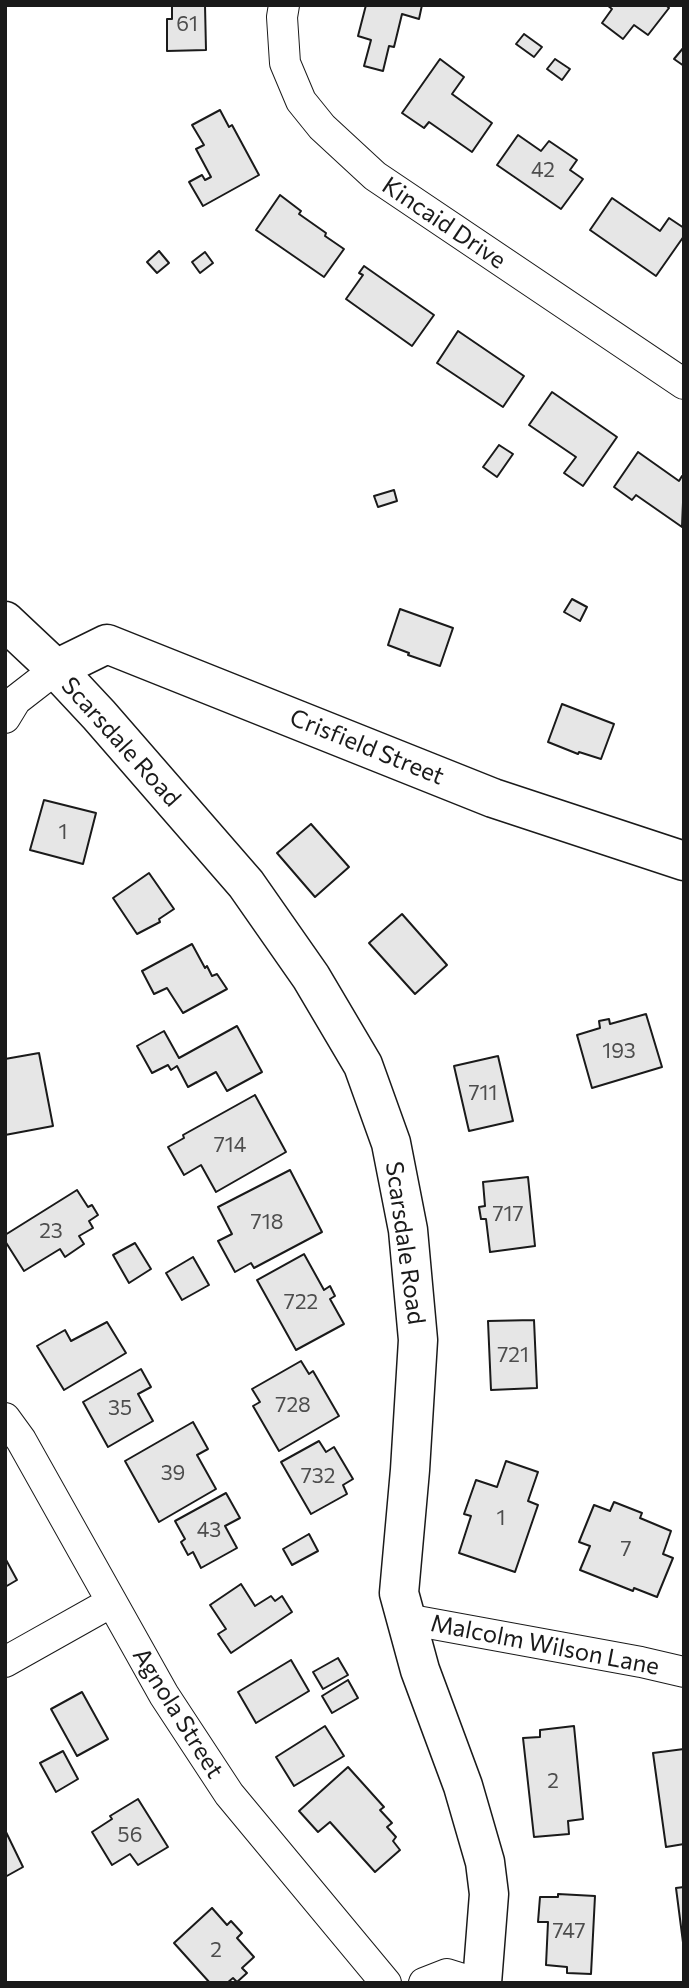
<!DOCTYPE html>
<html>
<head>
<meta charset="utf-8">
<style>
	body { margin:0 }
	#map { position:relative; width:689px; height:1988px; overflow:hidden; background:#fff; font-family:Commissioner,sans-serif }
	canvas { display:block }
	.frame { position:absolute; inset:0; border:7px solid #1a1a1a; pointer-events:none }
</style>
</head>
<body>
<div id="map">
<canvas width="689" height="1988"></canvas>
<div class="frame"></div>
</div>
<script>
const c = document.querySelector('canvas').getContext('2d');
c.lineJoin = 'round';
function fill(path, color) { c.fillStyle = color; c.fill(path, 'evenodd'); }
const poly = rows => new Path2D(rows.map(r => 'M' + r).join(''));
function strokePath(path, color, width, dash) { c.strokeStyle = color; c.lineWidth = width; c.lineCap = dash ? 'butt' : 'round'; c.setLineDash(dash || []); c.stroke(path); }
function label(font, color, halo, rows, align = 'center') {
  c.font = font + ' Commissioner,sans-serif'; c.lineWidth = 5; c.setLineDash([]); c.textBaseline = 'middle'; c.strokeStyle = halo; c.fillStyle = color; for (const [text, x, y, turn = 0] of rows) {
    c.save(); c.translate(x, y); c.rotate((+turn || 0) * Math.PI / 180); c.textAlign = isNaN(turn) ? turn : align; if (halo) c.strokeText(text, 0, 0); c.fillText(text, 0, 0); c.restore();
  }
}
const building = poly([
	[172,5,205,5,206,50,167,51,167,19,172,19,172,5],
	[366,5,422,5,419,19,402,14,394,47,389,46,383,71,364,66,371,40,358,36,366,5],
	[607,5,666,5,669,8,648,35,634,25,623,39,602,23,612,9,607,5],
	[524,34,542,47,534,57,516,44,524,34],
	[684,47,684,66,674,59,684,47],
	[440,59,464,77,452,94,492,123,472,152,429,122,424,128,402,113,440,59],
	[555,59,570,69,562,80,547,69,555,59],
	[220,110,229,127,232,125,259,175,203,206,189,182,202,175,205,180,211,177,196,149,204,145,192,125,220,110],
	[518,135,541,151,549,141,577,160,570,170,583,179,561,209,497,165,518,135],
	[280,195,301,211,299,214,326,233,325,236,344,249,324,277,256,230,280,195],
	[612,198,660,231,669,218,684,228,684,236,656,276,590,230,612,198],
	[159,251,169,263,157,273,147,262,159,251],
	[205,252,213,263,200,273,192,262,205,252],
	[364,266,434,315,412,346,346,299,363,275,359,273,364,266],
	[458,331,524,376,503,407,437,363,458,331],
	[552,392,617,437,583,486,564,473,576,457,529,425,552,392],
	[499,445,513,454,497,477,483,467,499,445],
	[638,452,679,481,682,476,684,478,682,527,636,495,632,500,614,487,638,452],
	[394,490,397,501,378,507,374,496,394,490],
	[572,599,587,607,580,621,564,612,572,599],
	[400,609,453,628,440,666,408,655,409,653,388,645,400,609],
	[562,704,614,724,601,759,579,752,578,754,548,742,562,704],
	[44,800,96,813,83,864,30,850,44,800],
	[311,824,349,867,315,897,277,853,311,824],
	[149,873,174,909,159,919,160,922,137,934,113,898,149,873],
	[402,914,447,965,415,994,369,943,402,914],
	[192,944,205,968,207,966,212,976,217,974,227,989,183,1013,167,988,154,994,142,971,192,944],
	[646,1014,662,1067,592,1088,577,1035,600,1028,599,1021,609,1019,610,1024,646,1014],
	[237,1026,262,1072,227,1091,216,1072,188,1087,177,1066,171,1070,168,1065,152,1073,137,1046,164,1031,179,1058,237,1026],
	[39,1053,53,1126,5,1135,5,1059,39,1053],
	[498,1056,513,1121,469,1131,454,1066,498,1056],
	[255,1095,286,1152,216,1192,201,1165,184,1175,168,1147,184,1138,183,1135,255,1095],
	[290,1170,322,1232,254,1268,251,1263,235,1272,218,1241,232,1234,218,1207,290,1170],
	[528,1177,535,1246,490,1252,486,1219,481,1219,479,1207,485,1206,483,1182,528,1177],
	[77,1190,88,1207,92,1205,98,1215,89,1221,93,1228,79,1236,84,1244,65,1257,60,1249,24,1271,5,1241,5,1235,77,1190],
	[135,1243,151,1269,129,1283,113,1255,135,1243],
	[304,1254,324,1290,330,1286,335,1296,330,1299,344,1324,296,1350,257,1280,304,1254],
	[193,1257,209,1285,182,1300,166,1273,193,1257],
	[534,1320,537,1388,491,1390,488,1321,534,1320],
	[107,1322,126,1353,64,1390,37,1346,65,1330,71,1341,107,1322],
	[301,1361,309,1374,313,1371,339,1416,279,1451,253,1406,260,1402,252,1389,301,1361],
	[141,1369,151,1387,138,1394,153,1421,108,1447,83,1402,141,1369],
	[193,1422,208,1449,197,1455,216,1489,159,1522,125,1461,193,1422],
	[319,1441,326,1452,334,1447,353,1479,343,1485,347,1494,311,1514,281,1462,319,1441],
	[506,1461,538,1472,528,1501,538,1505,515,1572,459,1553,471,1516,464,1514,476,1480,497,1487,506,1461],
	[226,1493,240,1518,225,1526,237,1548,201,1568,193,1552,188,1555,181,1542,185,1539,175,1521,226,1493],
	[614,1502,642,1513,640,1518,671,1531,663,1554,673,1558,657,1597,634,1588,633,1591,580,1570,590,1546,579,1542,594,1505,610,1511,614,1502],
	[309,1534,318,1551,292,1565,283,1549,309,1534],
	[5,1558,17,1580,5,1587,5,1558],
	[241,1584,255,1606,271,1596,275,1601,282,1596,292,1612,231,1653,218,1634,226,1629,210,1605,241,1584],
	[338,1658,348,1675,323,1689,313,1672,338,1658],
	[291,1660,309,1691,256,1723,238,1692,291,1660],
	[348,1680,358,1698,332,1713,322,1696,348,1680],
	[82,1692,108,1739,77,1756,51,1709,82,1692],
	[325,1726,344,1756,294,1786,276,1757,325,1726],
	[574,1726,583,1819,568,1821,569,1834,534,1837,523,1738,540,1737,540,1730,574,1726],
	[684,1749,684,1844,666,1847,653,1753,684,1749],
	[63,1751,78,1779,56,1792,40,1763,63,1751],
	[348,1767,384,1807,380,1810,392,1823,387,1827,396,1837,393,1841,400,1850,375,1872,330,1822,318,1832,299,1811,348,1767],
	[138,1799,168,1847,138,1865,130,1854,112,1865,92,1832,112,1819,110,1816,138,1799],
	[5,1830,23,1867,5,1877,5,1830],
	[684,1887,684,1950,676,1888,684,1887],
	[558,1894,595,1896,591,1974,567,1973,567,1967,546,1965,548,1922,538,1922,540,1897,558,1897,558,1894],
	[212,1908,227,1925,231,1921,242,1933,237,1938,254,1957,242,1968,247,1973,237,1982,233,1978,227,1983,210,1983,174,1943,212,1908]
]);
fill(building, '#e6e6e6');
strokePath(building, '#1a1a1a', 2);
const street = poly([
	[284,5,282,17,285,63,301,101,322,127,375,176,684,384],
	[5,718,16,700,56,669],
	[5,1418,21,1440,164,1695,229,1794,386,1983],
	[406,1619,641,1662,684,1672],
	[5,1662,110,1603],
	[424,1983,447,1974,476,1983]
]);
const secondary = poly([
	[5,621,56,669,99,715,246,884,311,977,363,1065,391,1143,408,1230,418,1340,410,1470,399,1593,420,1670,463,1786,485,1862,489,1894,482,1983],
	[56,669,107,644,493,798,684,861]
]);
strokePath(street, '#1a1a1a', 32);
strokePath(secondary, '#1a1a1a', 41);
strokePath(street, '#fff', 30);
strokePath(secondary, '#fff', 38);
label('21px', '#4d4d4d', null, [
	["61",187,24],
	["42",543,170],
	["1",63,832],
	["193",619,1051],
	["711",483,1093],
	["714",230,1145],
	["717",508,1214],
	["718",267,1222],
	["23",51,1231],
	["722",301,1302],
	["721",513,1355],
	["728",293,1405],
	["35",120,1408],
	["39",173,1473],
	["732",318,1476],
	["1",501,1518],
	["43",209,1530],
	["7",626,1549],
	["2",553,1781],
	["56",130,1835],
	["747",569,1931],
	["2",216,1950]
]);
label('24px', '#1a1a1a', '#fff', [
	["Kincaid Drive",444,223,34],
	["Scarsdale Road",121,742,48],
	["Crisfield Street",367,747,22],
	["Scarsdale Road",405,1243,82],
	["Malcolm Wilson Lane",545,1645,11],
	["Agnola Street",178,1713,58]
]);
</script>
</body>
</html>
